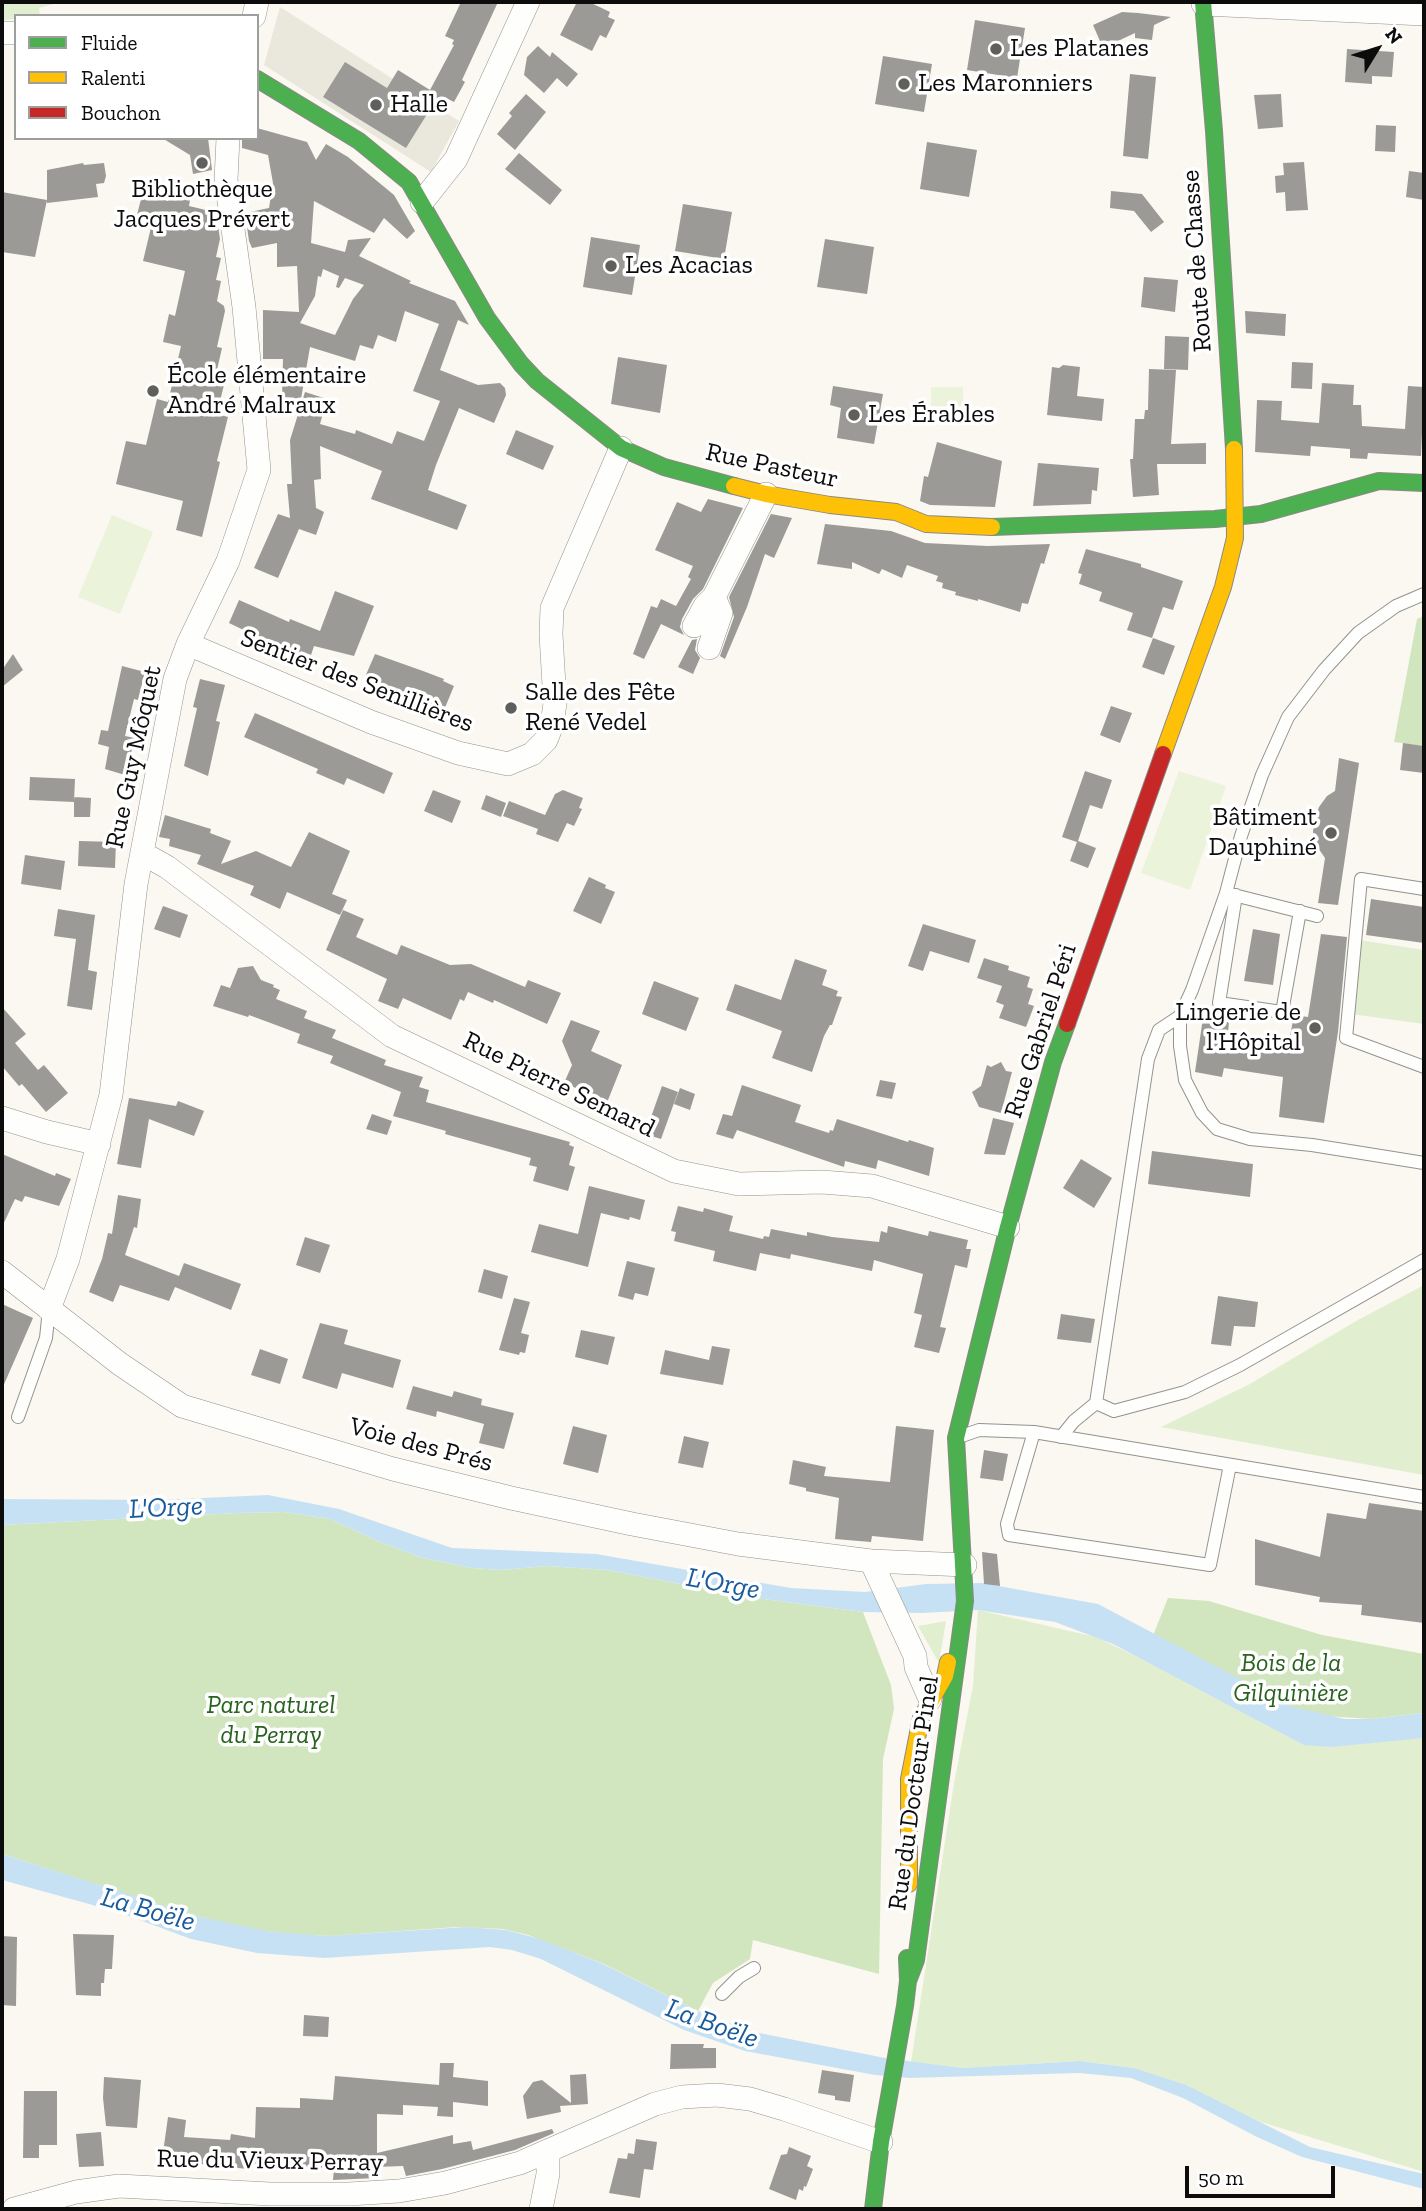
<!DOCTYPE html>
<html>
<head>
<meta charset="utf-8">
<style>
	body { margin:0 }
	#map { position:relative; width:1426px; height:2211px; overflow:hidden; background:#faf8f0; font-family:"Zilla Slab",serif }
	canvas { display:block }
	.frame { position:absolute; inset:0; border:4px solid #0c0c0c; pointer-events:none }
	.legend { position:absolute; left:14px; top:14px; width:245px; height:126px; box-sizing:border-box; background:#fff; border:2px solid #9e9e9e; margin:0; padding:9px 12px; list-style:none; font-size:21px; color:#0c0c0c }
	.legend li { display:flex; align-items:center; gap:14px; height:35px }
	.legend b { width:35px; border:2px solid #9e9e9e }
	.north { position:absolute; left:1342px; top:14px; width:70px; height:70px; -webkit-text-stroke:5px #fff; paint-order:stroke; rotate:52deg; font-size:19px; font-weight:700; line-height:28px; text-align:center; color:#0c0c0c }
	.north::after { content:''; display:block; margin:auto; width:24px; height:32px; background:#0c0c0c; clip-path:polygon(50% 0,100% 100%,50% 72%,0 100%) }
	.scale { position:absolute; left:1185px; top:2166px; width:150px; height:32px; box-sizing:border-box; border:4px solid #0c0c0c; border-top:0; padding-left:9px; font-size:21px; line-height:24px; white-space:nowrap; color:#0c0c0c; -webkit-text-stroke:5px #fff; paint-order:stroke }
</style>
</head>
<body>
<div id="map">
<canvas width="1426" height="2211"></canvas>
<div class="frame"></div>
<ul class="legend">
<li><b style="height:9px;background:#4caf50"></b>Fluide</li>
<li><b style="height:9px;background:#ffc107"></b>Ralenti</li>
<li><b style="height:9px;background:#c62828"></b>Bouchon</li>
</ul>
<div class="north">N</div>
<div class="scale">50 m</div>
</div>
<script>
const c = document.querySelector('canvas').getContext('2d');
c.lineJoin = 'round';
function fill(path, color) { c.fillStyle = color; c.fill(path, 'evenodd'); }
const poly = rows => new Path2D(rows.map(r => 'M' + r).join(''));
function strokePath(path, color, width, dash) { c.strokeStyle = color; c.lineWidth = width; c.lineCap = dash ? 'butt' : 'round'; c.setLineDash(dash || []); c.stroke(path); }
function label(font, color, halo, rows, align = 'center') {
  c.font = font + ' "Zilla Slab",serif'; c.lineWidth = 7; c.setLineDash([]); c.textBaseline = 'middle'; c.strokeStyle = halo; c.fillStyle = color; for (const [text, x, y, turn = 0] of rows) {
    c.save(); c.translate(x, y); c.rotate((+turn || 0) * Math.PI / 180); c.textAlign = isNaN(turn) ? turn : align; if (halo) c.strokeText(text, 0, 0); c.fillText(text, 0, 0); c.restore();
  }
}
fill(poly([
	[2,2,61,2,39,8,40,16,16,16,16,19,2,20],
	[1359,940,1424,950,1424,1024,1351,1014],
	[1424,1285,1424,1475,1161,1427,1248,1385,1356,1321],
	[978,1610,1096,1637,1150,1663,1297,1741,1424,1738,1424,2172,1261,2122,1134,2068,1080,2061,962,2068,911,2062,954,1783,973,1686],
	[946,1621,939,1663,918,1626]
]), '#e1efd0');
fill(poly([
	[1424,616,1424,746,1394,742,1417,619],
	[284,1512,330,1519,380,1542,423,1558,472,1568,501,1570,547,1566,608,1570,748,1597,863,1612,891,1685,894,1709,883,1759,879,1974,753,1940,750,1959,713,1983,698,2011,604,1964,528,1935,503,1929,457,1927,330,1936,288,1934,237,1927,189,1914,2,1854,2,1525,237,1513],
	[1168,1598,1209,1601,1322,1635,1424,1654,1424,1713,1371,1719,1326,1716,1297,1741,1150,1663,1154,1633]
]), '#d1e6be');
fill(poly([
	[931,387,963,387,963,406,931,406],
	[112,515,153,532,120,614,78,597],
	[1179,771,1226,786,1190,890,1141,873]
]), '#ebf3da');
fill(poly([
	[280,7,459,121,431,172,264,65]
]), '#eae7dc');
fill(poly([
	[268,1495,339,1509,452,1548,596,1554,791,1588,865,1592,926,1584,982,1583,1098,1604,1293,1707,1345,1719,1371,1719,1424,1713,1424,1738,1331,1747,1304,1745,1113,1644,1055,1622,978,1610,922,1613,863,1612,748,1597,608,1570,547,1566,501,1570,472,1568,423,1558,380,1542,330,1519,284,1512,237,1513,2,1525,2,1499,159,1500],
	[2,1854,200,1917,273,1932,327,1936,466,1927,506,1930,540,1939,603,1964,698,2011,754,2032,885,2058,962,2068,1080,2061,1134,2068,1186,2085,1310,2147,1424,2174,1424,2189,1302,2157,1257,2137,1183,2098,1131,2078,1079,2073,909,2078,875,2075,745,2051,684,2030,541,1959,512,1950,490,1947,324,1958,257,1953,191,1939,118,1912,2,1880]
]), '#c7e1f4');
fill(poly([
	[461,2,498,2,462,80,465,82,454,102,446,98,443,102,437,98,406,148,323,97,345,62,387,88,398,70,430,90,454,45,452,44,454,40,445,36],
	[577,2,589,2,610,12,608,17,615,20,606,38,600,35,592,51,560,35],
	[1122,12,1138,13,1171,17,1154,25,1152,40,1135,38,1135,33,1103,48,1093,25],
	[975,20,1025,28,1017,78,967,70],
	[538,46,550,57,552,52,578,74,567,87,557,78,544,93,524,75,527,57],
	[1347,49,1394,52,1392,77,1372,76,1372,84,1345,82],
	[883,56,932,64,924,112,875,104],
	[1130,74,1156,77,1148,159,1123,156],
	[526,94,546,112,515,150,497,134,512,116,509,113],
	[1281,94,1283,127,1258,129,1254,95],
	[1376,125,1396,126,1395,152,1375,151],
	[257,128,307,142,316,160,326,144,348,157,394,195,415,231,407,239,384,218,374,233,314,201,311,243,345,252,348,240,371,238,359,256,411,281,409,283,455,301,469,325,458,320,440,370,478,385,500,383,505,388,506,395,494,423,459,408,436,465,428,490,467,505,457,530,371,499,382,471,320,446,321,479,314,480,316,508,324,512,316,535,299,529,278,578,254,568,278,514,290,518,287,484,292,484,290,440,305,392,327,399,320,424,355,434,356,430,392,444,397,431,424,441,440,401,413,391,439,324,405,311,396,342,378,335,373,349,360,345,355,361,310,347,301,399,282,397,283,359,263,359,263,310,299,312,297,266,277,267,277,243,252,248,249,241,245,213,269,208,273,183,268,155,242,148,242,138,257,138],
	[323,269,339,276,336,287,339,288,345,278,364,285,353,299,335,335,300,323,315,296,318,276,321,277],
	[162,138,208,138,212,170,193,174,190,155],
	[927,142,977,150,969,197,920,189],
	[519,153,562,190,550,205,505,169],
	[1304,162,1308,210,1286,211,1285,192,1276,193,1275,176,1284,175,1283,163],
	[83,163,84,165,104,163,106,176,104,183,96,184,98,197,47,203,47,170],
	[1409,171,1424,173,1424,200,1406,197],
	[1111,191,1142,194,1164,222,1151,232,1134,211,1110,208],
	[2,192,47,200,35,257,2,252],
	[142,195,168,201,169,195,190,200,189,206,210,211,208,220,217,219,220,239,216,257,221,258,216,280,221,281,217,301,224,306,225,311,217,347,222,348,217,370,227,372,217,414,228,417,217,461,220,462,202,537,176,530,183,501,116,484,126,441,146,445,157,399,168,402,181,346,163,342,169,314,175,316,185,271,143,261,153,219,137,215],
	[683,204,732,212,724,259,675,251],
	[591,237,640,245,632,295,583,287],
	[825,239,874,247,867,294,817,287],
	[1144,277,1178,280,1175,312,1141,307],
	[1245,311,1286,314,1285,336,1246,333],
	[1165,336,1189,337,1188,370,1164,369],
	[618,357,667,365,660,413,611,404],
	[1292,362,1313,363,1312,389,1291,388],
	[1063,365,1080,367,1077,396,1104,399,1102,421,1047,415,1052,367,1059,368],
	[1149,369,1176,370,1171,444,1206,443,1206,464,1157,464,1159,495,1133,497,1130,459,1133,459,1135,419,1144,419,1145,410,1148,410],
	[1322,383,1354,385,1353,405,1361,405,1362,426,1405,429,1408,386,1424,387,1421,456,1368,453,1367,459,1350,458,1350,449,1311,446,1310,456,1255,452,1257,400,1282,401,1281,420,1319,423],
	[833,386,883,394,874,444,837,438,841,408,830,405],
	[516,430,554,446,543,470,506,454],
	[937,442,1002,461,995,507,930,505,920,501,924,476,928,477],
	[1038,463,1099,468,1097,491,1092,490,1091,504,1033,506],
	[708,499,743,508,703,589,693,599,682,619,680,627,684,635,661,624,644,659,633,654,651,606,657,608,661,599,676,606,691,579,688,577,693,566,655,550,677,502,701,512],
	[771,514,792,518,774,558,765,554,747,607,725,659,720,656,734,617,729,597],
	[825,524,891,531,925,543,988,546,1050,544,1044,564,1041,563,1028,604,1022,603,1020,612,978,599,978,601,955,595,956,592,942,588,943,583,936,581,938,576,907,565,902,578,882,569,879,574,852,562,852,569,817,564],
	[1086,549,1141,564,1141,567,1183,581,1173,610,1163,607,1152,638,1127,630,1133,613,1099,601,1102,592,1079,584,1082,574,1078,573],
	[335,591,374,606,354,656,314,646,311,655,301,651,298,660,279,652,281,648,229,623,239,600,289,622,290,619,320,631],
	[1153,638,1175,646,1164,675,1142,667],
	[697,639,695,650,700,658,693,674,678,667,692,640],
	[13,654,23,670,2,687,2,670],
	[375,654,423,671,444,679,443,681,454,686,444,710,365,677],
	[122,666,145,672,138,700,134,699,125,736,135,738,125,775,105,769,109,747,98,744,101,730,108,731],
	[200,679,225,685,216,721,220,722,208,776,184,766,197,708,193,707],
	[1111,706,1132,713,1120,743,1100,735],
	[255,713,393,773,384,794,347,778,344,785,316,773,318,769,244,737],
	[1403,743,1424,746,1424,773,1400,770],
	[1339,758,1359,763,1338,905,1318,903,1325,858,1316,845,1313,832,1314,820,1319,807,1327,796,1335,791],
	[1085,771,1112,780,1102,809,1090,805,1078,841,1096,848,1088,868,1070,861,1077,842,1062,837],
	[30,777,75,779,74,802,29,800],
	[433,790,461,801,452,823,424,811],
	[563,790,583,798,579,808,582,809,574,826,567,823,558,842,536,834,538,829,503,816,509,801,545,815,555,794],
	[486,795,506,803,501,817,481,809],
	[74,797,91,798,90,817,74,817],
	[165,815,211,829,210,833,231,841,221,864,256,851,291,867,309,832,350,851,332,894,347,900,340,915,287,892,280,909,250,895,254,886,197,864,201,855,169,846,170,839,159,837],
	[79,841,116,842,115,868,78,866],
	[25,855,65,861,61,890,21,884],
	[589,877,606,885,605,888,615,892,601,924,573,911],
	[1371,899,1424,907,1424,943,1366,935],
	[163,906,188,915,180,938,154,929],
	[58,909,95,915,88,970,97,972,92,1010,67,1006,76,939,54,936],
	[343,910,364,919,356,937,397,955,401,945,450,965,471,964,525,987,528,980,561,993,547,1024,494,1000,493,1003,468,992,464,1001,460,999,451,1020,403,998,398,1009,378,1001,387,979,326,950],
	[923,924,976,940,969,963,930,951,923,971,908,966],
	[1253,929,1280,934,1273,985,1244,981],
	[1321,934,1347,937,1338,1032,1324,1123,1279,1117,1283,1077,1224,1068,1222,1077,1195,1072,1203,1018,1229,1022,1228,1033,1289,1042,1294,1015,1308,1017],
	[984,958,1009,966,1008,970,1030,977,1027,987,1033,989,1028,1004,1034,1006,1026,1027,999,1018,1004,1005,996,1002,1002,986,977,978],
	[795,959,827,970,822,985,838,991,836,996,842,997,832,1025,830,1025,824,1036,812,1072,772,1058,782,1031,726,1010,735,984,781,1000],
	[253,966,261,980,274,985,273,987,280,990,276,999,307,1011,304,1018,336,1030,332,1038,386,1060,384,1065,423,1077,419,1087,429,1090,426,1102,570,1142,569,1145,574,1147,569,1165,575,1167,568,1191,533,1181,537,1167,529,1165,531,1158,445,1134,446,1131,393,1116,401,1092,330,1063,333,1056,297,1043,300,1034,249,1015,248,1017,213,1006,221,985,230,988,238,968],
	[654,981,699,998,686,1031,642,1014],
	[2,1007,26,1034,15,1043,38,1070,44,1065,68,1093,46,1112,22,1084,19,1086,2,1066],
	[571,1020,600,1031,591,1051,622,1065,604,1110,580,1098,583,1091,564,1083,572,1065,562,1041],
	[1001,1062,1006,1071,1012,1072,1001,1113,979,1107,972,1092,981,1086,987,1065,991,1067],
	[880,1080,896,1083,892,1099,876,1096],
	[742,1085,801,1105,795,1122,829,1133,830,1130,833,1131,837,1119,908,1142,909,1140,934,1148,929,1176,878,1160,876,1169,845,1161,844,1167,737,1130,733,1139,716,1134,723,1114,732,1116],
	[662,1086,678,1092,661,1139,645,1134],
	[680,1088,695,1094,690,1110,674,1104],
	[129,1098,176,1106,178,1101,204,1111,194,1136,149,1119,141,1168,117,1164],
	[372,1114,392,1121,387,1135,366,1129],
	[993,1118,1014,1123,1005,1155,984,1154],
	[1152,1151,1253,1164,1250,1197,1148,1184],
	[2,1154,55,1176,56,1173,71,1179,59,1206,25,1196,22,1202,15,1199,2,1227],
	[1081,1159,1112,1178,1094,1208,1063,1188],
	[589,1186,645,1200,640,1220,630,1217,629,1220,601,1213,588,1267,531,1252,539,1224,578,1234],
	[118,1195,141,1199,137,1228,134,1227,125,1255,179,1276,184,1263,241,1284,231,1310,175,1287,169,1301,120,1285,113,1302,89,1292,102,1259,108,1233,112,1234],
	[678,1206,703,1212,704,1208,733,1216,729,1231,763,1239,764,1236,769,1237,771,1229,807,1236,807,1232,832,1237,879,1242,881,1231,887,1233,888,1226,928,1236,929,1231,968,1240,966,1249,971,1249,967,1268,955,1265,940,1327,946,1328,939,1353,914,1347,922,1315,914,1313,923,1274,874,1260,872,1271,791,1254,790,1259,760,1253,756,1271,713,1261,715,1251,674,1241,676,1232,671,1231],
	[305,1237,330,1245,320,1273,296,1265],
	[627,1261,655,1268,648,1296,635,1293,633,1300,618,1296],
	[484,1269,508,1276,502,1299,478,1292],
	[1218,1296,1258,1302,1255,1327,1234,1326,1231,1346,1211,1344],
	[514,1298,530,1302,521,1333,529,1335,525,1353,520,1352,519,1355,499,1350],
	[2,1304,33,1318,2,1389],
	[1061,1314,1095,1319,1091,1343,1057,1339],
	[320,1323,348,1330,344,1344,401,1360,393,1388,342,1373,337,1389,302,1378],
	[581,1330,615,1337,608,1365,575,1357],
	[712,1346,730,1349,723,1385,660,1374,665,1350,709,1360],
	[260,1349,288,1359,280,1384,251,1375],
	[413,1386,452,1397,454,1391,482,1399,481,1405,514,1413,504,1449,479,1443,484,1424,437,1411,436,1417,406,1409],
	[573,1426,607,1435,598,1473,563,1464],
	[896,1426,934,1430,923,1541,872,1536,871,1542,835,1539,839,1498,806,1491,806,1488,789,1484,793,1460,826,1467,824,1476,890,1482],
	[684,1436,709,1442,703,1468,678,1463],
	[984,1450,1008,1454,1003,1481,980,1478],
	[1369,1503,1424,1511,1424,1623,1361,1615,1362,1605,1319,1602,1320,1597,1255,1585,1255,1539,1320,1557,1327,1513,1366,1519],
	[982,1552,997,1554,1000,1586,984,1584],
	[73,1934,114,1935,112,1969,105,1969,104,1983,101,1983,101,1996,76,1995],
	[2,1936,17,1937,16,2006,2,2005],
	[304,2015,329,2017,328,2037,303,2036],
	[671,2044,704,2044,703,2048,716,2048,716,2068,670,2069],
	[440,2063,454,2063,453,2077,488,2081,488,2106,453,2102,453,2117,437,2116,438,2107,403,2105,403,2115,377,2114,377,2153,453,2135,453,2144,471,2141,473,2150,552,2129,554,2133,515,2150,442,2169,406,2176,403,2166,376,2167,376,2178,333,2180,334,2168,249,2165,248,2169,162,2160,168,2117,186,2120,184,2137,230,2140,231,2134,255,2138,256,2107,300,2108,300,2098,333,2100,335,2076,439,2085],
	[822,2070,854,2075,850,2102,835,2100,835,2096,818,2093],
	[586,2074,588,2104,560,2106,561,2112,527,2119,523,2096,533,2082,542,2080,571,2103,570,2075],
	[104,2077,141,2080,137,2128,106,2126,103,2098],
	[24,2091,57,2091,57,2145,39,2145,39,2158,23,2158],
	[101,2132,104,2166,79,2167,76,2134],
	[636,2139,657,2142,653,2170,644,2169,640,2198,609,2193,618,2158,627,2159,628,2153,634,2154],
	[789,2147,811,2156,807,2166,813,2169,806,2187,804,2186,803,2191,799,2189,796,2200,769,2189,781,2155,787,2154]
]), '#9c9a96');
const lane = poly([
	[1424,594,1396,606,1358,633,1324,670,1288,717,1262,775,1241,836,1226,893,1192,990,1180,1016,1159,1030,1148,1059,1096,1403,1114,1411,1185,1392,1240,1365,1424,1260],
	[1424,889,1361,879,1346,1038,1424,1067],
	[1230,894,1317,916],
	[1236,895,1219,1003,1282,1012,1300,911],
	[1180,1016,1180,1046,1185,1080,1202,1113,1217,1129,1250,1139,1312,1145,1424,1163],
	[18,1417,46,1338,49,1309],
	[1034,1432,1007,1524,1009,1535,1210,1565,1230,1465],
	[959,1437,979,1430,1034,1432,1424,1497],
	[1061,1437,1074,1421,1096,1403],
	[722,1994,739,1977,754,1968]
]);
const street = poly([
	[1203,4,1424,14],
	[254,16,257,2],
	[2,33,16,33],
	[422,202,456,159,528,2],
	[694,626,705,606,714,597,766,494],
	[188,644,371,722,458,753,508,764,532,754,546,740,552,725,555,703,551,634,552,608,621,448],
	[709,648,721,613,714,597],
	[142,853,167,867,392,1036,674,1171,739,1184,822,1182,872,1186,1008,1227],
	[2,1118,47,1132,99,1144],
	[2,1272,120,1364,182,1406,393,1469,511,1498,632,1524,738,1544,871,1561,965,1565],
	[49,1309,68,1259,111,1095,136,884,175,679,188,644,228,561,259,470,244,307,226,180,228,138],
	[871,1561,915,1656,916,1667,930,1699],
	[14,2209,76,2192,119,2186,270,2194,349,2194,399,2191,445,2183,520,2163,655,2104,682,2097,717,2095,750,2099,784,2109,881,2142],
	[541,2209,548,2174,548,2152]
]);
const fast = poly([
	[1203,2,1214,131,1234,449],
	[257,79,359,141,409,182,487,318,521,364,537,381,621,448,664,467,734,486],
	[992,527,1215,519,1261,514,1379,481,1424,483],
	[908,1981,916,1960,965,1601,956,1438,1008,1227,1053,1062,1067,1024],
	[873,2209,881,2142,905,2006,908,1981,907,1958]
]);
const slow = poly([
	[734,486,766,494,830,505,896,512,926,524,992,527],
	[1163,754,1223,587,1235,538,1234,449],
	[909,1884,909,1779,921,1718,945,1676,948,1662]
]);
const jam = poly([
	[1067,1024,1163,754]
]);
strokePath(lane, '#93928f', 14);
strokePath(street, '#93928f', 24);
strokePath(fast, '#8a8985', 18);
strokePath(slow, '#8a8985', 18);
strokePath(jam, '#8a8985', 18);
strokePath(lane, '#fefefd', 12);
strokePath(street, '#fefefd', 23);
strokePath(fast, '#4caf50', 16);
strokePath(slow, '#ffc107', 16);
strokePath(jam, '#c62828', 16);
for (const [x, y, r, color] of [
	[996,49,7,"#5f5f5c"],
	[904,84,7,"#5f5f5c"],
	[376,105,7,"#5f5f5c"],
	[202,163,7,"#5f5f5c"],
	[611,266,7,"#5f5f5c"],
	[153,391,7,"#5f5f5c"],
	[854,415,7,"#5f5f5c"],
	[511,708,7,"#5f5f5c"],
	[1331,833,7,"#5f5f5c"],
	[1315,1028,7,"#5f5f5c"]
]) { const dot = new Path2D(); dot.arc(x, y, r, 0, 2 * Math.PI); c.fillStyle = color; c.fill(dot); strokePath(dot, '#fff', 2.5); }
label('26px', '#0c0c0c', '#fff', [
	["Les Platanes",1010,49],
	["Les Maronniers",918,84],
	["Halle",390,105],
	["Bibliothèque",202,190,"center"],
	["Jacques Prévert",202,220,"center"],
	["Les Acacias",625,266],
	["École élémentaire",167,376],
	["André Malraux",167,406],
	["Les Érables",868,415],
	["Salle des Fête",525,693],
	["René Vedel",525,723],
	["Bâtiment",1317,818,"right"],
	["Dauphiné",1317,848,"right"],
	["Lingerie de",1301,1013,"right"],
	["l'Hôpital",1301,1043,"right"]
], 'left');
label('26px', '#0c0c0c', '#fff', [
	["Route de Chasse",1197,261,-94],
	["Rue Pasteur",772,466,12],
	["Sentier des Senillières",357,681,21],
	["Rue Guy Môquet",134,757,-78],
	["Rue Gabriel Péri",1041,1031,-72],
	["Rue Pierre Semard",559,1085,26],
	["Voie des Prés",421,1445,15],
	["Rue du Docteur Pinel",914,1793,-82],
	["Rue du Vieux Perray",270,2161,1]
]);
label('italic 26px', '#28621e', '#fff', [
	["Bois de la",1291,1664],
	["Gilquinière",1291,1694],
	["Parc naturel",271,1706],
	["du Perray",271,1736]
]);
label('italic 28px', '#185a9b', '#fff', [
	["L'Orge",166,1508,-3],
	["L'Orge",723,1584,10],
	["La Boële",148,1910,16],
	["La Boële",712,2024,20]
]);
</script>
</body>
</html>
